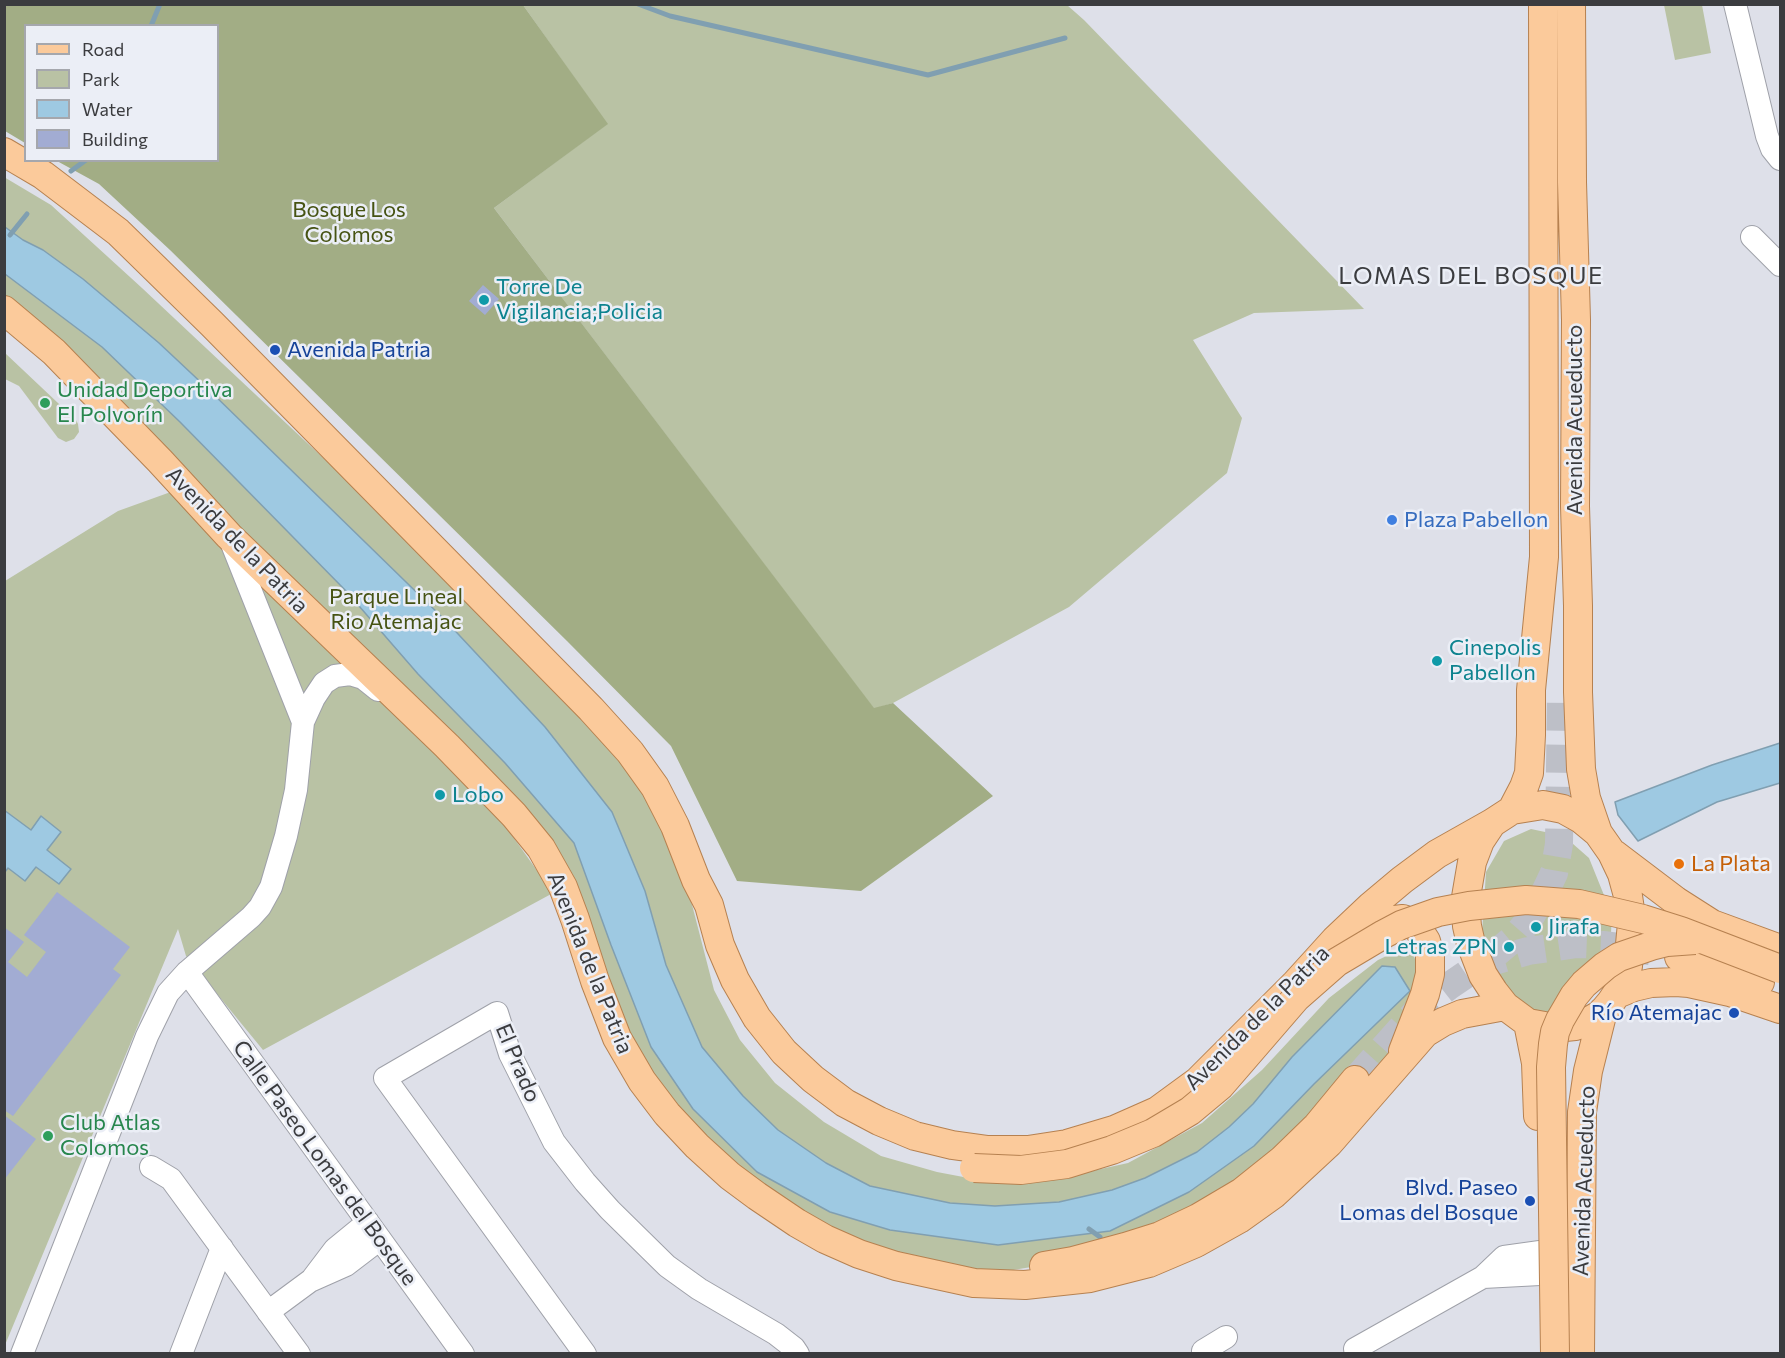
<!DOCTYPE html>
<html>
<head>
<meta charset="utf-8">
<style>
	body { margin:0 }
	#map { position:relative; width:1785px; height:1358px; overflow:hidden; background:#dee0e9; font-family:Commissioner,sans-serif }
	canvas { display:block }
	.frame { position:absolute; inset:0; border:6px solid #3b3c3f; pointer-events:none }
	.legend { position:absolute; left:24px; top:24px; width:195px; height:138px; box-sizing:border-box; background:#ebeef6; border:2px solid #a5a7ad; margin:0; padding:8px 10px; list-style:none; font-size:18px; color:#3b3c3f }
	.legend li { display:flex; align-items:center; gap:12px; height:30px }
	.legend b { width:30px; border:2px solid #a5a7ad }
</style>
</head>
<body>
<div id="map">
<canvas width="1785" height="1358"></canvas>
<div class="frame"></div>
<ul class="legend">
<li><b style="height:8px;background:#fbca9b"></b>Road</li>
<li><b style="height:16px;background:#b9c2a4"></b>Park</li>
<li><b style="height:16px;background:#9ec9e2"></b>Water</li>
<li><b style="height:16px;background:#a2acd3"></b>Building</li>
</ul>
</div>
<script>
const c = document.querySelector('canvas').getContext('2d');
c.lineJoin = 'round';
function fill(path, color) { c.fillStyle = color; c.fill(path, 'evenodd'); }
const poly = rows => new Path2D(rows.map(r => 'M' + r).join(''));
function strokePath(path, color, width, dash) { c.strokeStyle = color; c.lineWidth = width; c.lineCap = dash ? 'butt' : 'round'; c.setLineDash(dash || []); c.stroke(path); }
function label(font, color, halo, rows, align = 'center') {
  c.font = font + ' Commissioner,sans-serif'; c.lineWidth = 5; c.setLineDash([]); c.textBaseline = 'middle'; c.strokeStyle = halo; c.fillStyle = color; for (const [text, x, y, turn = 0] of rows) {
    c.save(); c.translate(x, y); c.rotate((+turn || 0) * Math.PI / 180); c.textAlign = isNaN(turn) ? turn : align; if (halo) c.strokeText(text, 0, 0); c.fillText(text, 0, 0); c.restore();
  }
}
fill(poly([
	[523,5,1067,5,1084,20,1364,309,1254,313,1193,340,1242,418,1227,473,1069,607,893,703,874,709,494,208,607,124],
	[1664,5,1702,5,1711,53,1675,60],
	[4,177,51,205,142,288,336,470,623,760,670,835,689,893,714,990,740,1040,775,1083,824,1122,881,1156,937,1172,995,1183,1060,1178,1128,1163,1202,1123,1262,1070,1329,998,1378,960,1410,945,1420,973,1395,1046,1364,1089,1302,1128,1217,1200,1074,1260,1013,1270,935,1274,860,1252,711,1155,625,1044,561,869,5,305],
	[5,353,76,420,78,424,79,432,74,439,66,442,58,438,19,386,5,379],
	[179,489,496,813,553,893,263,1050,186,956,178,929,5,1345,5,581,118,511],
	[1531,829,1564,836,1589,858,1612,915,1609,968,1555,1015,1525,1007,1498,976,1482,933,1486,872,1504,841]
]), '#b9c2a4');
fill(poly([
	[5,5,523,5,608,124,494,208,874,708,893,703,993,796,861,891,737,881,671,746,567,641,170,250,99,184,57,161,218,160,218,26,26,26,25,143,5,131]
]), '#a2ad85');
const water = poly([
	[5,227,23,240,43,250,83,279,159,343,208,389,445,620,545,727,612,812,645,891,666,965,702,1047,743,1096,778,1130,826,1163,870,1186,950,1203,995,1206,1059,1202,1112,1190,1145,1178,1197,1152,1229,1127,1253,1104,1292,1057,1382,966,1395,967,1410,991,1314,1084,1254,1146,1189,1192,1110,1231,998,1245,890,1230,830,1212,757,1172,693,1109,651,1047,611,945,574,843,505,763,418,674,346,591,180,422,102,347,5,274,5,227],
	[1780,743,1780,783,1717,802,1638,841,1618,815,1615,802,1712,765,1780,743],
	[4,810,31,830,41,816,61,832,47,850,71,869,59,884,36,867,25,881,8,868,5,872,4,810]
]);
fill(water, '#9ec9e2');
strokePath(water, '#809fb1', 1.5);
strokePath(poly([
	[638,4,670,16,928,75,1065,38],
	[151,26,160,4],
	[71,171,86,160],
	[10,235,27,214],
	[1089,1229,1100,1237]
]), '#809fb1', 5);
fill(poly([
	[483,285,499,299,485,315,469,301],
	[57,892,130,947,113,969,121,975,13,1116,4,1110,4,927,24,942,8,962,27,977,46,952,24,935],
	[4,1115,36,1139,4,1180]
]), '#a2acd3');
strokePath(poly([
	[1489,959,1513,939,1527,923,1546,890,1554,873,1559,844,1561,690],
	[1355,1080,1417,1011,1449,986,1480,965,1528,951,1577,944,1603,945,1650,951]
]), '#bdbfc7', 28, [28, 14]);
const minor = poly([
	[1735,4,1767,136,1772,149,1780,159],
	[1752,237,1780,265],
	[230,539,303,722],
	[187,972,463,1354],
	[151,1167,171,1179,299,1354],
	[1483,1277,1540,1274],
	[313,1278,335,1249,368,1222],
	[268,1312,310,1281,346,1265,380,1239],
	[1355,1349,1483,1277,1504,1257,1540,1252],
	[22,1354,147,1036,168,993,187,972,251,917,260,907,271,887,286,836,296,790,303,722,314,698,324,683,335,676,350,674,363,678,378,690],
	[181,1354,222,1248],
	[585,1354,385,1078,497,1013,510,1054,554,1142,585,1182,610,1210,667,1266,699,1289,776,1334,794,1348,798,1354],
	[1204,1354,1203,1351,1226,1337]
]);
const major = poly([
	[1571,4,1572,182,1576,320,1575,506,1578,606,1578,692,1581,769,1586,798,1598,833],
	[4,152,43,175,118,232,212,324,591,709,630,752,655,787,675,826,696,880,709,905,720,945,735,980,757,1018,784,1052,813,1079,845,1103,879,1121,915,1136,952,1145,988,1150,1028,1150,1067,1144,1114,1130,1157,1111,1198,1081,1296,983,1335,940,1371,906,1402,880,1437,854,1492,823],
	[4,310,54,352,160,461,229,536,447,746,514,815,541,848,563,887,575,919,595,981,617,1038,642,1081,667,1114,697,1146,730,1176,757,1196,797,1223,825,1239,859,1254,896,1266,974,1283,1025,1285,1090,1278,1149,1263,1196,1243,1239,1219,1274,1194,1329,1143,1425,1033,1443,1022,1462,1014,1505,1006],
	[1543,805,1563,809,1581,819,1598,833,1612,853,1622,874,1628,896,1632,923,1628,966,1621,987,1611,1002,1601,1014,1589,1021,1575,1026,1555,1028,1528,1023,1505,1006,1494,992,1483,975,1471,944,1467,926,1465,903,1472,862,1480,841,1492,823,1512,810,1543,805],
	[1512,810,1524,787,1529,773,1531,735,1531,690,1544,557,1543,4],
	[1614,854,1676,901,1712,924,1780,949],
	[1387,921,1403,919,1413,924,1419,930,1426,941,1430,955,1430,974,1425,994,1403,1051],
	[1679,957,1760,982],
	[1617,994,1634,987,1651,983,1676,982,1689,983,1730,992,1780,1009],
	[1528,1023,1536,1063,1538,1116],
	[1044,1266,1073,1261,1125,1247,1160,1236,1198,1218,1242,1192,1282,1160,1317,1126,1355,1080],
	[1580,1354,1582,1112,1588,1071,1603,1011]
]);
strokePath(minor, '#9fa1a9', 24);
strokePath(major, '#b68150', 30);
strokePath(minor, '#fff', 22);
strokePath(major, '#fbca9b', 28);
const majorBridge = poly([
	[974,1168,1021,1170,1067,1164,1112,1150,1153,1133,1190,1111,1220,1086,1296,998,1337,962,1384,934,1401,925,1438,912,1469,906,1526,900,1579,904,1643,919,1681,931,1780,969],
	[1555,1354,1551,1067,1553,1044,1555,1032,1560,1020,1574,996,1584,984,1605,966,1619,957,1651,946,1667,942,1695,940]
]);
strokePath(majorBridge, '#b68150', 30, []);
strokePath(majorBridge, '#fbca9b', 28);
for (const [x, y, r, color] of [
	[484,300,6,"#0f9aa8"],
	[275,350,6,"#1a4fb4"],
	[45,403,6,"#2e9e5b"],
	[1392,520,6,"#3f7fe0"],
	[1437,661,6,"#0f9aa8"],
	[440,795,6,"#0f9aa8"],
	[1679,864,6,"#e8710a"],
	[1536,927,6,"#0f9aa8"],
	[1509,947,6,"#0f9aa8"],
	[1734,1013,6,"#1a4fb4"],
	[48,1136,6,"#2e9e5b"],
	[1530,1201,6,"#1a4fb4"]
]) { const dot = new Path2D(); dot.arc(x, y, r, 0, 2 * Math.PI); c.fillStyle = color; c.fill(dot); strokePath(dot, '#ebeef6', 2); }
label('22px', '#465313', '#ebeef6', [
	["Bosque Los",349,210],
	["Colomos",349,235],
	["Parque Lineal",396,597],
	["Rio Atemajac",396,622]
]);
label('22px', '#0d838f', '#ebeef6', [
	["Torre De",496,287],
	["Vigilancia;Policia",496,312],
	["Cinepolis",1449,648],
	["Pabellon",1449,673],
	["Lobo",452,795],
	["Jirafa",1548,927],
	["Letras ZPN",1497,947,"right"]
], 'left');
label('22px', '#164399', '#ebeef6', [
	["Avenida Patria",287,350,"left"],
	["Río Atemajac",1722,1013],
	["Blvd. Paseo",1518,1188],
	["Lomas del Bosque",1518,1213]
], 'right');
label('22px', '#27864d', '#ebeef6', [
	["Unidad Deportiva",57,390],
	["El Polvorín",57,415],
	["Club Atlas",60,1123],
	["Colomos",60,1148]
], 'left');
label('22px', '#3b3c3f', '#ebeef6', [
	["Avenida Acueducto",1575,420,-90],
	["Avenida de la Patria",237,540,46],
	["Avenida de la Patria",590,963,68],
	["Avenida de la Patria",1257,1018,-45],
	["El Prado",518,1063,67],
	["Calle Paseo Lomas del Bosque",325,1163,54],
	["Avenida Acueducto",1584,1181,-88]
]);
label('22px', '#366cbe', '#ebeef6', [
	["Plaza Pabellon",1404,520]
], 'left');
label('22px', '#c56008', '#ebeef6', [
	["La Plata",1691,864]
], 'left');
c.letterSpacing = '1.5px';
label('24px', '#3b3c3f', '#ebeef6', [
	["LOMAS DEL BOSQUE",1471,276]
]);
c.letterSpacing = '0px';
</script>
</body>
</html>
